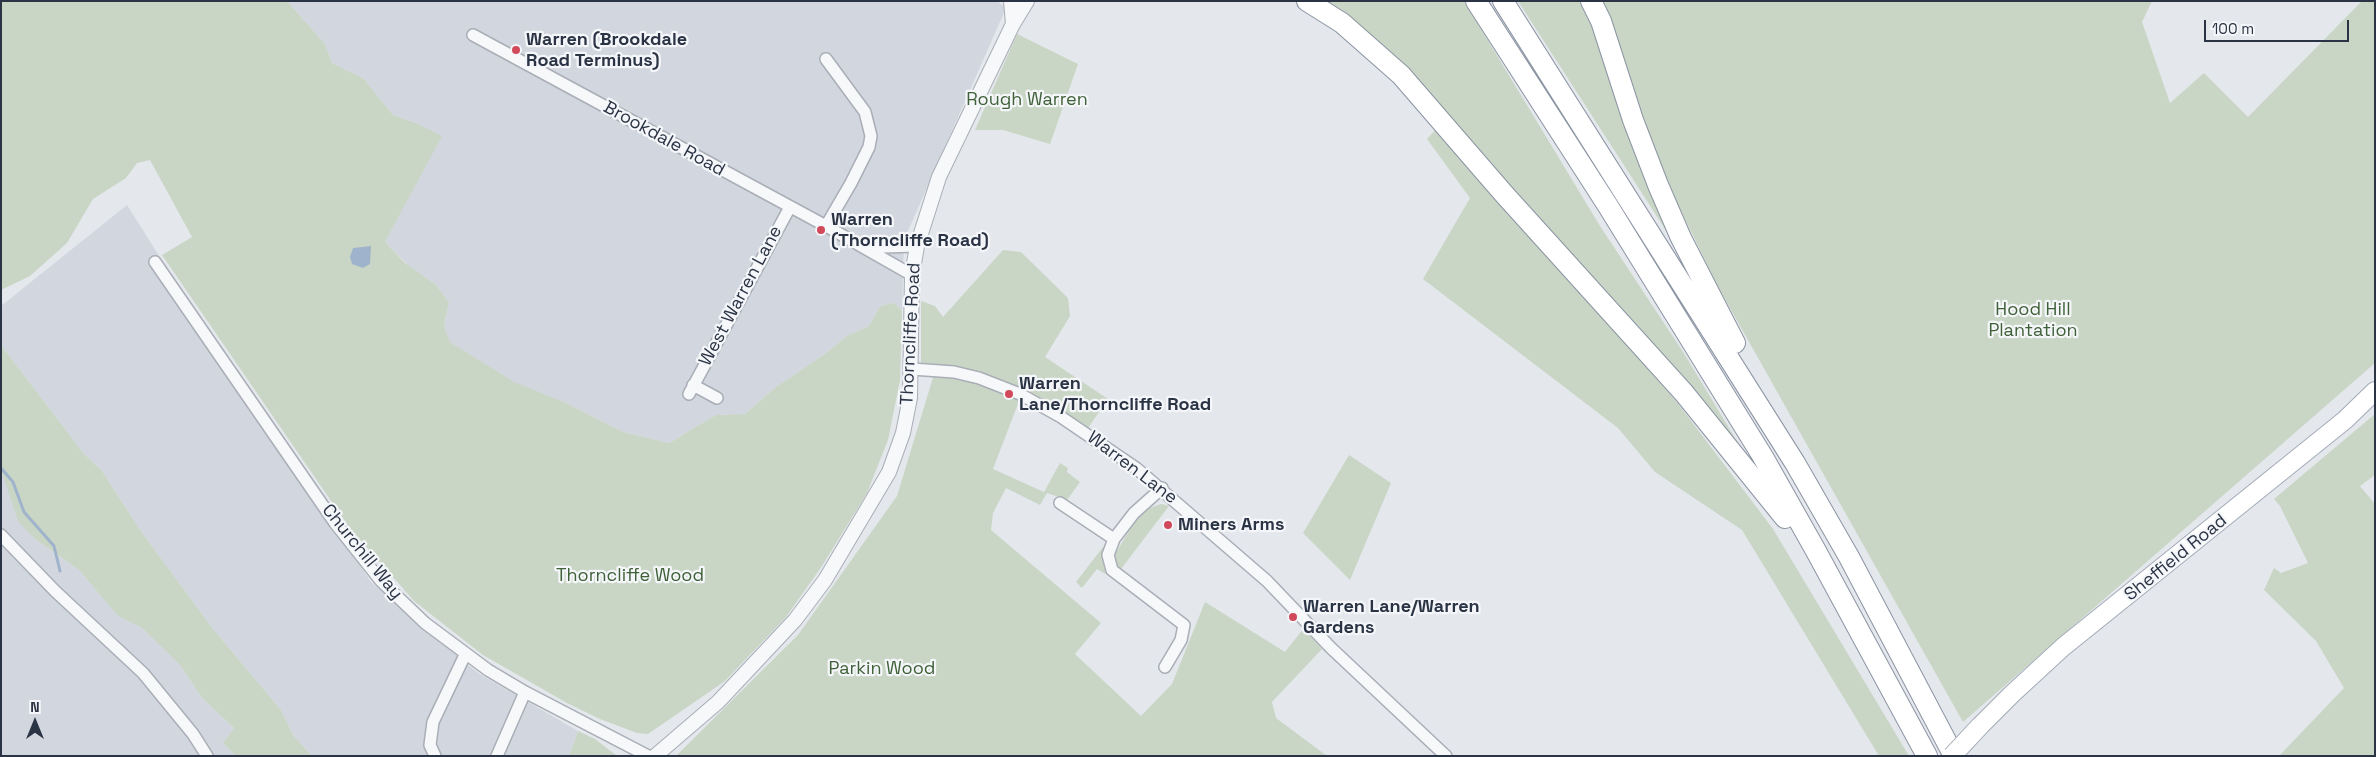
<!DOCTYPE html>
<html>
<head>
<meta charset="utf-8">
<style>
	body { margin:0 }
	#map { position:relative; width:2376px; height:757px; overflow:hidden; background:#e4e7ec; font-family:"Space Grotesk",sans-serif }
	canvas { display:block }
	.frame { position:absolute; inset:0; border:2px solid #2b3445; pointer-events:none }
	.north { position:absolute; left:10px; top:697px; width:50px; height:50px; -webkit-text-stroke:4px #f4f6f9; paint-order:stroke; rotate:0deg; font-size:14px; font-weight:700; line-height:20px; text-align:center; color:#2b3445 }
	.north::after { content:''; display:block; margin:auto; width:18px; height:22px; background:#2b3445; clip-path:polygon(50% 0,100% 100%,50% 72%,0 100%) }
	.scale { position:absolute; left:2204px; top:20px; width:145px; height:22px; box-sizing:border-box; border:2px solid #2b3445; border-top:0; padding-left:6px; font-size:15px; line-height:18px; white-space:nowrap; color:#2b3445; -webkit-text-stroke:4px #f4f6f9; paint-order:stroke }
</style>
</head>
<body>
<div id="map">
<canvas width="2376" height="757"></canvas>
<div class="frame"></div>
<div class="north">N</div>
<div class="scale">100 m</div>
</div>
<script>
const c = document.querySelector('canvas').getContext('2d');
c.lineJoin = 'round';
function fill(path, color) { c.fillStyle = color; c.fill(path, 'evenodd'); }
const poly = rows => new Path2D(rows.map(r => 'M' + r).join(''));
function strokePath(path, color, width, dash) { c.strokeStyle = color; c.lineWidth = width; c.lineCap = dash ? 'butt' : 'round'; c.setLineDash(dash || []); c.stroke(path); }
function label(font, color, halo, rows, align = 'center') {
  c.font = font + ' "Space Grotesk",sans-serif'; c.lineWidth = 4.5; c.setLineDash([]); c.textBaseline = 'middle'; c.strokeStyle = halo; c.fillStyle = color; for (const [text, x, y, turn = 0] of rows) {
    c.save(); c.translate(x, y); c.rotate((+turn || 0) * Math.PI / 180); c.textAlign = isNaN(turn) ? turn : align; if (halo) c.strokeText(text, 0, 0); c.fillText(text, 0, 0); c.restore();
  }
}
fill(poly([
	[287,1,997,1,1006,8,904,240,902,311,894,303,880,306,869,326,847,336,822,356,776,387,745,414,716,415,669,443,623,432,564,402,514,383,450,342,444,326,449,302,435,284,409,266,385,242,441,136,416,123,393,115,363,78,332,63,325,44],
	[127,205,241,386,371,582,478,673,578,731,569,756,312,756,293,735,281,710,213,629,140,530,102,471,84,454,1,345,1,306],
	[1,469,35,539,79,570,118,616,142,628,180,665,202,698,234,728,223,743,236,756,1,756]
]), '#d2d6de');
fill(poly([
	[1,1,287,1,325,44,332,63,363,78,393,115,416,123,442,136,385,242,405,263,435,284,449,302,444,326,450,342,514,382,564,402,623,432,669,443,716,415,745,414,776,387,822,356,847,336,869,326,880,306,894,303,902,311,900,380,888,440,867,493,822,566,786,617,725,681,648,734,637,733,600,719,567,703,483,655,414,601,349,527,162,255,192,237,150,160,137,163,126,178,93,199,67,243,30,276,1,290],
	[1319,1,1464,1,1600,226,1685,355,1738,443,1737,450],
	[1518,1,1583,1,1671,234,1667,232],
	[1597,1,2152,1,2142,22,2170,103,2204,73,2248,117,2362,1,2375,1,2375,363,1963,722,1717,285,1666,180],
	[1017,34,1078,64,1050,144,1003,130,975,130],
	[1438,127,1676,401,1773,529,1909,756,1879,756,1742,530,1655,472,1618,428,1423,279,1470,198,1427,139],
	[1003,250,1021,252,1068,298,1070,316,1045,357,1108,399,1088,428,1024,388,993,469,1044,492,1060,463,1068,468,1067,472,1080,482,1067,500,1047,493,1040,505,1006,488,993,513,991,530,1101,623,1075,654,1141,716,1172,684,1205,602,1285,652,1303,629,1322,649,1272,702,1276,718,1327,756,676,756,798,635,897,496,935,371,921,370,921,301,935,306,943,317],
	[1,345,84,454,102,471,140,530,213,629,281,710,293,735,312,756,236,756,223,743,234,728,202,698,180,665,142,628,118,616,79,570,35,539,18,521,1,469],
	[2375,414,2375,475,2360,486,2375,504,2375,756,2279,756,2344,688,2316,641,2264,590,2274,568,2281,573,2308,563,2280,506,2274,499],
	[1349,455,1391,483,1350,580,1303,533],
	[1161,504,1169,506,1121,569,1107,575,1097,569,1082,588,1076,582,1103,547,1117,551,1133,524,1147,509],
	[578,731,595,739,617,756,569,756]
]), '#c9d6c5');
fill(poly([
	[371,246,370,264,363,268,352,264,350,257,353,248]
]), '#9fb4cc');
strokePath(poly([
	[1,468,13,482,24,512,54,546,60,571]
]), '#9fb4cc', 3);
const minor = poly([
	[473,35,826,226,912,275],
	[826,59,865,112,871,136,869,147,851,183,826,226],
	[864,244,883,247,917,246],
	[155,262,335,523,381,581,425,623,488,670,525,692,648,756],
	[912,369,954,372,979,378,1020,394,1061,417,1136,468,1267,581,1331,648,1446,756],
	[693,385,717,398],
	[689,394,790,207],
	[1162,488,1134,513,1114,539,1108,555,1112,570,1184,625,1181,640,1165,667],
	[1060,503,1114,539],
	[1,535,55,591,143,673,193,734,207,756],
	[435,756,430,745,433,722,465,655],
	[497,756,525,692]
]);
const tertiary = poly([
	[1011,1,1013,24],
	[655,756,718,702,795,620,825,580,889,472,903,433,910,398,912,275,917,246,939,177,1013,24,1027,1]
]);
const primary = poly([
	[1979,727,2012,694,2063,647,2345,420,2375,391]
]);
const motorway = poly([
	[1307,1,1342,23,1401,75,1504,194,1684,393,1785,518],
	[1476,1,1608,206,1763,457,1816,551,1927,756],
	[1503,1,1795,463,1849,557,1954,756],
	[1591,1,1601,21,1633,120,1658,185,1681,238,1735,343]
]);
strokePath(minor, '#a9aeb7', 14);
strokePath(tertiary, '#a9aeb7', 16);
strokePath(primary, '#a3abb8', 20);
strokePath(motorway, '#8b94a3', 22);
strokePath(minor, '#f7f8fa', 11);
strokePath(tertiary, '#f7f8fa', 14);
strokePath(primary, '#fff', 18);
strokePath(motorway, '#fff', 20);
const primaryBridge = poly([
	[1952,756,1979,727]
]);
strokePath(primaryBridge, '#a3abb8', 20, []);
strokePath(primaryBridge, '#fff', 18);
for (const [x, y, r, color] of [
	[516,50,5,"#d1495b"],
	[821,230,5,"#d1495b"],
	[1009,394,5,"#d1495b"],
	[1168,525,5,"#d1495b"],
	[1293,617,5,"#d1495b"]
]) { const dot = new Path2D(); dot.arc(x, y, r, 0, 2 * Math.PI); c.fillStyle = color; c.fill(dot); strokePath(dot, '#f4f6f9', 2); }
label('bold 18px', '#2b3445', '#f4f6f9', [
	["Warren (Brookdale",526,40],
	["Road Terminus)",526,61],
	["Warren",831,220],
	["(Thorncliffe Road)",831,241],
	["Warren",1019,384],
	["Lane/Thorncliffe Road",1019,405],
	["Miners Arms",1178,525],
	["Warren Lane/Warren",1303,607],
	["Gardens",1303,628]
], 'left');
label('18px', '#3f6138', '#f4f6f9', [
	["Rough Warren",1027,100],
	["Hood Hill",2033,310],
	["Plantation",2033,331],
	["Thorncliffe Wood",630,576],
	["Parkin Wood",882,669]
]);
label('18px', '#2b3445', '#f4f6f9', [
	["Brookdale Road",664,139,29],
	["West Warren Lane",741,296,-62],
	["Thorncliffe Road",911,334,-87],
	["Warren Lane",1132,468,37],
	["Churchill Way",362,552,51],
	["Sheffield Road",2176,558,-39]
]);
</script>
</body>
</html>
